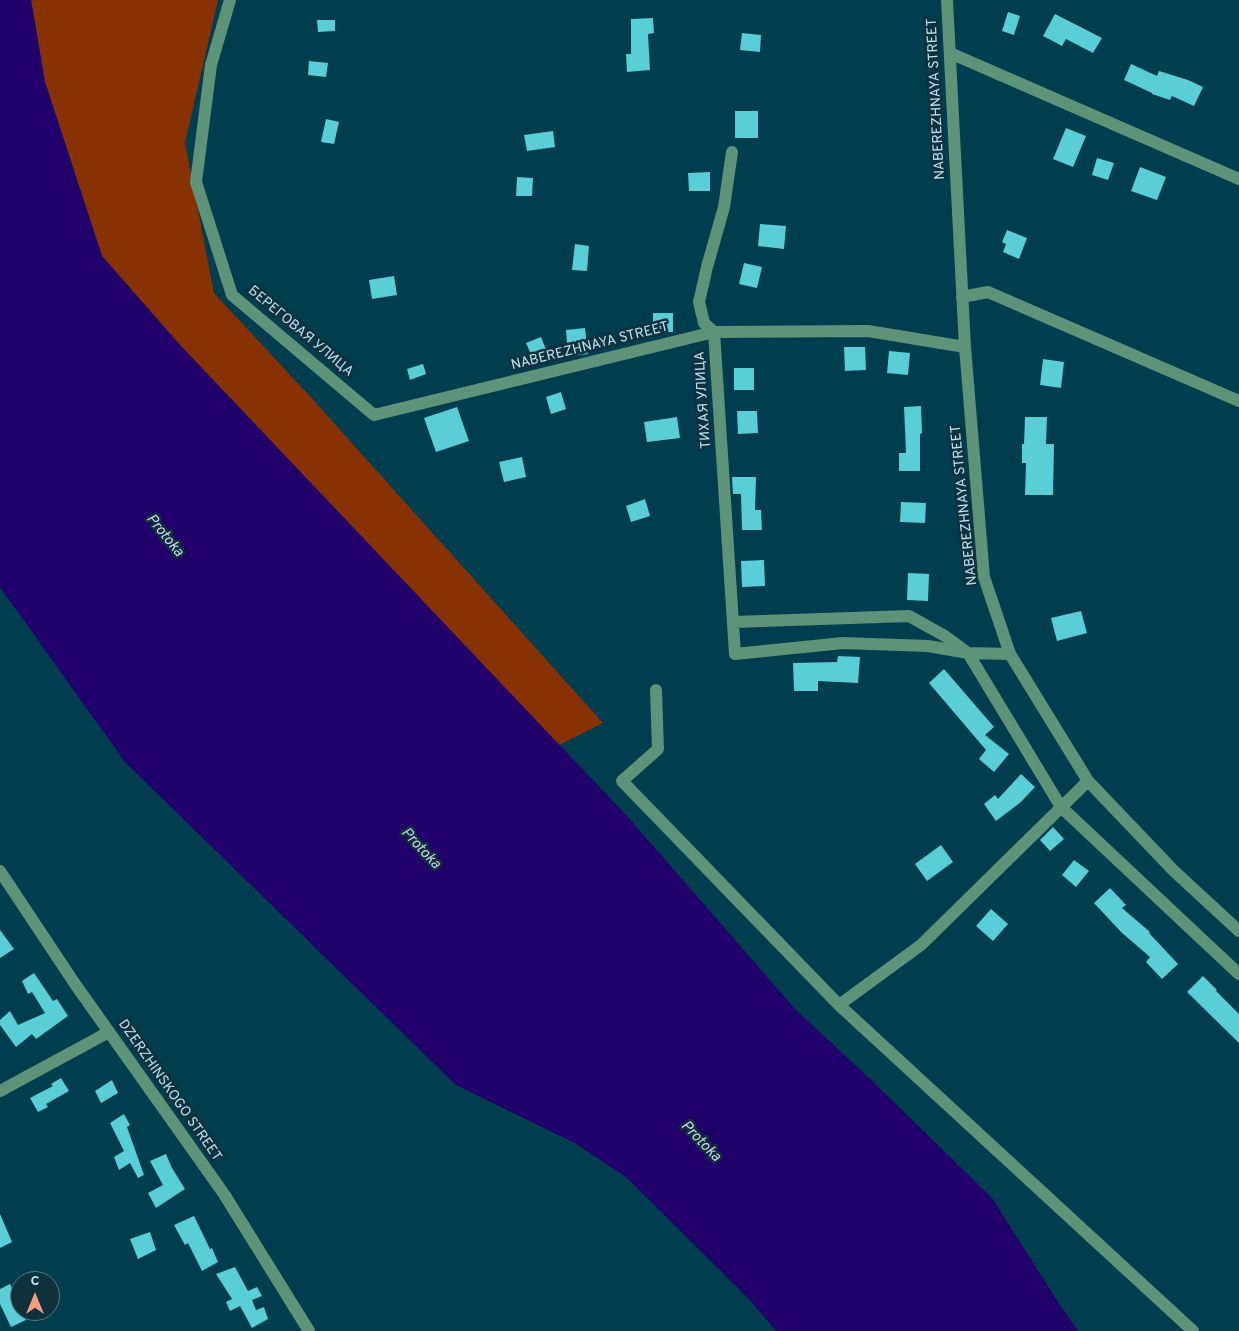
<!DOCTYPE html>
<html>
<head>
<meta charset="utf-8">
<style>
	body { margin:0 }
	#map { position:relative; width:1239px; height:1331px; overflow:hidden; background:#003d4e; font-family:Overpass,sans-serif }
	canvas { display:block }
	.north { position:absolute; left:10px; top:1271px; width:50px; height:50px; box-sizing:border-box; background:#10313b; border:1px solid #527985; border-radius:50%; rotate:0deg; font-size:14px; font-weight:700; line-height:20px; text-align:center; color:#b6e4f5 }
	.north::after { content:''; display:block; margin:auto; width:18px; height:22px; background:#f2a080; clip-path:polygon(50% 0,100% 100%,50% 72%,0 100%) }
</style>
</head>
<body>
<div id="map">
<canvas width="1239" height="1331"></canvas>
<div class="north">С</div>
</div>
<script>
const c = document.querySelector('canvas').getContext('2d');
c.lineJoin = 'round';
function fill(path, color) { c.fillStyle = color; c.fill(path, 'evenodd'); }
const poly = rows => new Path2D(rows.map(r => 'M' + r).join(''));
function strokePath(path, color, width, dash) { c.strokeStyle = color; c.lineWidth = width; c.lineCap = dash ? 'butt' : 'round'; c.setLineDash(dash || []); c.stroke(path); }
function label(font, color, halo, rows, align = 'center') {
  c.font = font + ' Overpass,sans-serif'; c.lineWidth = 5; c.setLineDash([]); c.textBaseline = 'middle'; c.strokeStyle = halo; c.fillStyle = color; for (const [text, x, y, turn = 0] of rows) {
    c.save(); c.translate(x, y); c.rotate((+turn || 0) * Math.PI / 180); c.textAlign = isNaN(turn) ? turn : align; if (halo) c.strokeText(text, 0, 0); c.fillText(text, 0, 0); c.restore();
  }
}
fill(poly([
	[31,0,218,0,185,143,214,293,307,393,603,723,559,745,180,345,102,256,45,82]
]), '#883203');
fill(poly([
	[0,0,31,0,45,82,102,256,180,345,626,815,795,1009,871,1080,992,1198,1058,1302,1078,1331,776,1331,748,1298,626,1177,575,1143,456,1085,125,762,0,587]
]), '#22006c');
fill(poly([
	[1008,12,1020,16,1014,35,1002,31],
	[1055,14,1102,38,1093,53,1066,39,1062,46,1043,36],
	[653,18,654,33,648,34,650,70,627,72,626,54,631,54,631,19],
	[317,20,335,20,335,31,318,32],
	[742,33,761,35,760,52,740,50],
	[309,61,328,63,326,77,308,75],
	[1131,64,1157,76,1159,71,1188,80,1203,87,1194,106,1172,96,1170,100,1152,94,1152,93,1124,80],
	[735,111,758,111,758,138,735,138],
	[326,119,339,122,334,144,321,142],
	[1066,128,1086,136,1073,167,1053,159],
	[553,131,555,147,527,151,524,135],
	[1097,158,1114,163,1108,180,1092,175],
	[1140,167,1166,177,1157,200,1131,191],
	[710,172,710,191,689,191,688,173],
	[517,177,533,178,532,196,516,196],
	[760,224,786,226,784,249,758,246],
	[1007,230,1027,238,1019,259,1003,252,1006,244,1002,242],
	[575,244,589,246,587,271,572,270],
	[744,263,762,267,757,288,739,284],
	[394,276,397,295,372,299,369,280],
	[653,313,673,313,673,332,653,332],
	[585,328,588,354,568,356,566,330],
	[541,337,549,357,535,363,526,343],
	[844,347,865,347,866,370,845,371],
	[889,351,910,353,908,375,887,373],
	[1043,359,1064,362,1061,388,1040,385],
	[423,364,426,374,410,380,407,369],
	[734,368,754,368,754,390,734,390],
	[561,392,566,409,551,414,546,397],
	[921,406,922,433,920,434,920,471,899,471,899,453,906,453,904,407],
	[457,407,469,441,436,452,424,418],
	[737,411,757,411,758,433,738,434],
	[677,417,680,438,647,442,644,422],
	[1025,417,1047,417,1046,444,1054,444,1053,495,1025,495,1026,463,1022,463,1022,444,1024,444],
	[522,457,526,477,504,482,499,462],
	[732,477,756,477,755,510,761,510,762,530,742,530,741,494,733,494],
	[645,499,650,516,631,522,626,506],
	[901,502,926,503,925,523,900,522],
	[764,560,765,586,742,587,741,561],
	[908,573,929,574,928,601,907,600],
	[1081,611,1087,633,1057,641,1051,618],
	[838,656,860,657,858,683,818,681,818,691,794,691,793,663,837,662],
	[944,669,994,727,985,735,1009,754,994,772,979,759,986,750,929,683],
	[1021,774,1035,787,1021,802,996,821,984,804,995,795,998,799],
	[1053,827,1064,839,1050,851,1040,840],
	[941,845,953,862,927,881,915,864],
	[1074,860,1089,871,1076,887,1062,875],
	[1110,888,1126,905,1122,908,1150,932,1149,933,1178,964,1162,979,1146,962,1150,957,1121,932,1094,903],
	[991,909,1008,924,993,941,976,926],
	[0,930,14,949,0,958],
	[34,973,53,1001,57,999,68,1016,36,1039,32,1034,16,1047,0,1025,0,1020,10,1011,18,1025,45,1013,32,992,28,994,22,981],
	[1203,976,1217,990,1216,991,1239,1014,1239,1043,1187,992],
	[61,1078,69,1091,46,1104,48,1107,38,1112,30,1098,53,1086,51,1084],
	[112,1080,118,1093,101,1103,95,1091],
	[124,1114,130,1125,127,1127,144,1175,138,1178,130,1163,119,1170,114,1157,124,1151,110,1123],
	[166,1154,172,1168,185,1189,156,1208,148,1193,163,1185,150,1161],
	[0,1214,12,1242,0,1248],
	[194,1216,210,1249,212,1248,218,1262,202,1271,188,1243,185,1245,174,1225],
	[150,1232,156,1250,138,1259,130,1239],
	[235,1267,248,1291,257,1287,262,1296,252,1300,256,1310,264,1307,268,1319,252,1328,240,1306,230,1311,226,1302,232,1299,216,1274],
	[10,1284,20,1305,20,1311,21,1311,26,1320,11,1327,0,1304,0,1289]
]), '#59ced7');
strokePath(poly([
	[230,0,211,65,196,182,232,295,374,415,714,332,868,331,965,347],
	[947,0,965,347,984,577,1010,654,1088,781,1174,871,1239,931],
	[950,53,1239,179],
	[732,152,724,207,707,267,699,302,704,323,714,332,735,654,843,643,928,646,968,653,1010,654],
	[962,297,988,292,1239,401],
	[733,622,909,616,945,636,968,653,1061,807,1239,974],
	[656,690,658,749,622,781,839,1005,1193,1331],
	[0,871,75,984,224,1194,309,1331],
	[839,1005,921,945,1088,781],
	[0,1091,109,1032]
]), '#5d9379', 12);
label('14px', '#b6e4f5', '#10313b', [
	["NABEREZHNAYA STREET",937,99,-93],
	["БЕРЕГОВАЯ УЛИЦА",300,332,40],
	["NABEREZHNAYA STREET",590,347,-14],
	["ТИХАЯ УЛИЦА",704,400,-94],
	["NABEREZHNAYA STREET",965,505,-96],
	["DZERZHINSKOGO STREET",169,1091,55]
]);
label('italic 15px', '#cfd1ec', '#10313b', [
	["Protoka",164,536,51],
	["Protoka",420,849,47],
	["Protoka",700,1142,46]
]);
</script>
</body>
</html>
